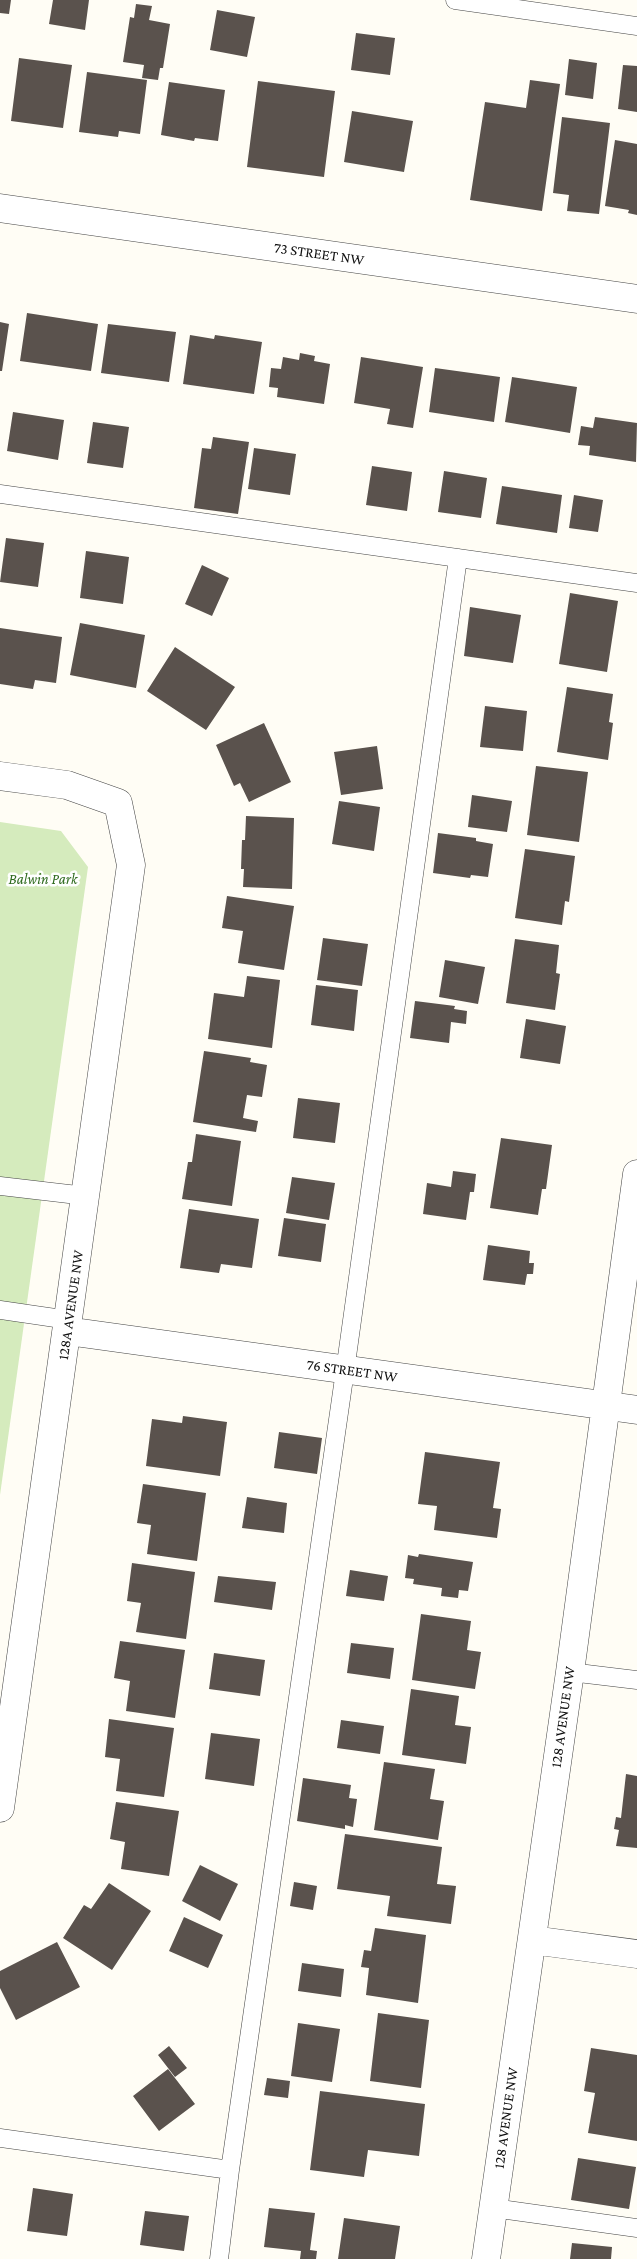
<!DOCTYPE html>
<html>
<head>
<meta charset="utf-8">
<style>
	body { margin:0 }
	canvas { display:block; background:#fffdf5 }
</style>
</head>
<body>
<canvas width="637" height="2259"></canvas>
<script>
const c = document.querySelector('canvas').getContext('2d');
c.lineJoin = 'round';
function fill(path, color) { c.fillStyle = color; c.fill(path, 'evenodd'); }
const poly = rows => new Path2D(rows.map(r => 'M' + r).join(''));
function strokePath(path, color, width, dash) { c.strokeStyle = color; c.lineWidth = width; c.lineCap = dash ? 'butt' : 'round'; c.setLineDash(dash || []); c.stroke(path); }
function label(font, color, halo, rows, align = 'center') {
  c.font = font + ' "Crimson Pro",serif'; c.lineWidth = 5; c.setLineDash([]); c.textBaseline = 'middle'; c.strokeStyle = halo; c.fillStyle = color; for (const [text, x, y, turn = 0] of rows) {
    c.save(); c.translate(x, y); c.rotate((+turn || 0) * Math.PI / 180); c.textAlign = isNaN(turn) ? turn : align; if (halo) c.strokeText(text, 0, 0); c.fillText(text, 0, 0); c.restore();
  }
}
fill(poly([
	[0,822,61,831,88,867,0,1495]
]), '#d5ebbd');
fill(poly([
	[0,0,11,0,9,14,0,13],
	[53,0,89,0,85,30,49,24],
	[136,4,152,6,149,20,170,24,163,68,160,68,158,80,142,78,144,65,123,62,130,17,134,18],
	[217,10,255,17,247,57,210,50],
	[356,33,395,38,390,75,351,70],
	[19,58,72,65,63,128,11,121],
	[569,59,597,63,593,99,565,95],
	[623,65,637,66,637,112,618,109],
	[87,72,147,80,140,134,119,131,118,137,79,132],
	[530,80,560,84,542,211,470,200,485,102,526,108],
	[258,81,335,91,324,177,247,167],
	[169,82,225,90,218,141,195,138,194,141,161,135],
	[352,111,413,121,404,172,344,162],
	[562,117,610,123,599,214,567,211,569,195,553,193],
	[615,140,637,144,637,215,628,213,629,210,605,206],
	[27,313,98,324,91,371,20,361],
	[0,322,9,324,2,371,0,371],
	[108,324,176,332,169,382,101,373],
	[190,335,214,339,215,335,262,342,254,394,183,384],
	[300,353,315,356,314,361,330,364,324,404,277,397,278,388,269,387,271,368,281,369,283,357,299,360],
	[361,357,423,367,413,428,387,424,390,409,354,403],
	[435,368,500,377,494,422,429,412],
	[512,377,577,387,570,433,505,422],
	[13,412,64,420,58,460,7,451],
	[595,417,637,423,636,462,589,455,590,446,578,445,581,426,593,428],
	[93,422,129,427,123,468,87,463],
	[213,437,249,442,238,514,194,508,202,448,211,449],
	[254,448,296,454,290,495,248,489],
	[372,466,412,472,407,511,366,505],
	[444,471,487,478,481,518,438,512],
	[502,486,562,495,557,533,496,524],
	[574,495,603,500,598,532,569,528],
	[6,538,44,543,38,587,0,582],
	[86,551,129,557,123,604,80,598],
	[202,565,229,578,212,616,185,604],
	[570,593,618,601,607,672,559,664],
	[470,607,521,615,513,663,464,656],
	[80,623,145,635,136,688,70,675],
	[0,628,62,637,56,683,35,680,33,689,0,684],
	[175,647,235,687,206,730,147,691],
	[567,687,613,694,609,722,613,723,608,760,557,752],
	[485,706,527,711,523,751,480,747],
	[264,723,291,782,249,802,240,783,234,786,216,745],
	[377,746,383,789,341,795,334,752],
	[536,766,588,772,579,842,527,835],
	[472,795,512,801,507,832,468,827],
	[339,801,380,807,374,851,332,844],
	[246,816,294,818,292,889,243,887,244,869,241,869,242,840,245,840],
	[438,833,476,838,476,841,493,844,488,877,471,875,470,878,433,873],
	[525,849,575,856,569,902,565,901,562,925,515,918],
	[227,896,294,906,284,970,238,963,243,931,222,928],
	[323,938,368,944,362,986,317,980],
	[515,939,559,945,556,973,560,974,555,1010,506,1003],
	[445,960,485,967,478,1004,439,997],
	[247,976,280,980,272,1048,208,1039,214,993,244,997],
	[316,985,358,990,354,1031,311,1025],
	[415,1001,455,1006,454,1009,467,1011,466,1024,451,1022,449,1043,410,1038],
	[526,1019,566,1026,560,1064,520,1058],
	[204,1051,251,1058,250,1062,267,1065,262,1097,247,1095,243,1118,258,1121,256,1132,193,1122],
	[298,1098,340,1103,335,1143,293,1138],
	[196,1134,241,1141,232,1206,182,1199,188,1162,192,1162],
	[501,1138,552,1145,546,1189,542,1189,538,1215,490,1208],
	[453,1171,476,1174,474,1192,470,1192,466,1220,423,1214,427,1183,451,1187],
	[292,1177,335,1183,329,1220,286,1213],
	[189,1209,259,1219,252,1268,221,1264,219,1273,180,1268],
	[284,1218,326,1224,321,1262,278,1256],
	[488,1245,530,1251,529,1263,534,1263,533,1274,527,1274,525,1285,483,1280],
	[183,1416,227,1422,220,1476,146,1466,152,1419,182,1423],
	[279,1432,322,1438,317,1474,274,1468],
	[425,1452,500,1462,493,1508,501,1509,497,1538,434,1530,437,1506,418,1504],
	[143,1484,206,1493,197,1561,147,1554,151,1525,137,1523],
	[247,1497,287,1503,284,1533,242,1528],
	[419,1554,473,1562,468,1591,459,1590,458,1598,441,1596,442,1588,413,1584,414,1579,405,1578,408,1555,418,1557],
	[132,1563,195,1572,186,1639,136,1632,141,1603,127,1601],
	[350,1570,388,1576,384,1601,346,1596],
	[218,1576,276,1582,272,1610,214,1602],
	[421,1614,471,1621,467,1650,481,1652,475,1689,412,1680],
	[120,1641,185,1650,175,1718,126,1711,130,1681,114,1678],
	[351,1643,394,1648,390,1679,347,1673],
	[214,1653,265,1660,260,1696,209,1689],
	[411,1689,459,1696,455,1725,471,1727,466,1764,402,1755],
	[109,1719,174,1728,164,1797,116,1791,120,1759,105,1757],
	[341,1720,384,1726,380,1754,337,1748],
	[211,1733,260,1739,254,1786,205,1779],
	[384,1762,435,1769,430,1799,444,1801,438,1840,374,1830],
	[626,1774,637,1776,637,1848,616,1846,619,1830,614,1829,616,1817,621,1818],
	[303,1778,351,1785,349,1798,357,1799,353,1827,345,1825,345,1829,297,1821],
	[116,1802,179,1811,169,1876,121,1869,125,1842,110,1839],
	[345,1834,442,1847,437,1884,456,1886,451,1924,387,1916,390,1896,337,1889],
	[200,1865,238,1884,220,1921,182,1901],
	[294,1882,317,1886,313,1910,290,1906],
	[109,1883,151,1911,112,1970,63,1938,84,1905,91,1909],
	[184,1917,223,1935,208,1968,169,1951],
	[375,1928,426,1935,418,2003,366,1995,369,1968,361,1967,364,1950,371,1951],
	[57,1942,80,1987,16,2020,0,1988,0,1971],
	[302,1963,344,1969,341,1997,298,1991],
	[378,2013,429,2020,421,2088,370,2081],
	[298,2023,340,2029,332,2082,291,2076],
	[169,2046,187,2068,175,2077,158,2055],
	[591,2048,637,2055,637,2141,588,2133,595,2093,584,2091],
	[168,2069,195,2104,159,2131,133,2096],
	[267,2078,290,2081,288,2098,264,2095],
	[320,2091,425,2104,419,2156,368,2150,364,2177,310,2170],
	[578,2158,636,2167,629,2209,571,2200],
	[33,2188,73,2194,67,2236,27,2231],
	[269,2208,315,2213,310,2250,317,2251,316,2259,300,2259,301,2251,264,2247],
	[145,2211,189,2216,184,2251,140,2245],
	[344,2218,400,2226,395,2259,338,2259],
	[572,2243,612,2247,611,2259,570,2259]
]), '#5a524d');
const service = poly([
	[455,0,637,26],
	[0,494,637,583],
	[0,1186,86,1196],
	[0,1310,69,1320],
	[570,1672,637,1680],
	[0,2138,230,2170],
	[493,2208,637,2228],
	[219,2259,230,2170,345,1371,458,558]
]);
const minor = poly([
	[0,208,637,299],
	[0,776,67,785,118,803,131,865,0,1808],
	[67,1331,637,1410],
	[532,1940,637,1954],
	[486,2259,570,1672,637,1174]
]);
strokePath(service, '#444', 19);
strokePath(minor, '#444', 29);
strokePath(service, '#fff', 18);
strokePath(minor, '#fff', 28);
label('15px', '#111', '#fff', [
	["73 STREET NW",319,254,8],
	["128A AVENUE NW",71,1305,-82],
	["76 STREET NW",352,1371,8],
	["128 AVENUE NW",563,1717,-82],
	["128 AVENUE NW",506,2118,-82]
]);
label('italic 15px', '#2f6b1f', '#fff', [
	["Balwin Park",43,879]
]);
</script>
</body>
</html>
